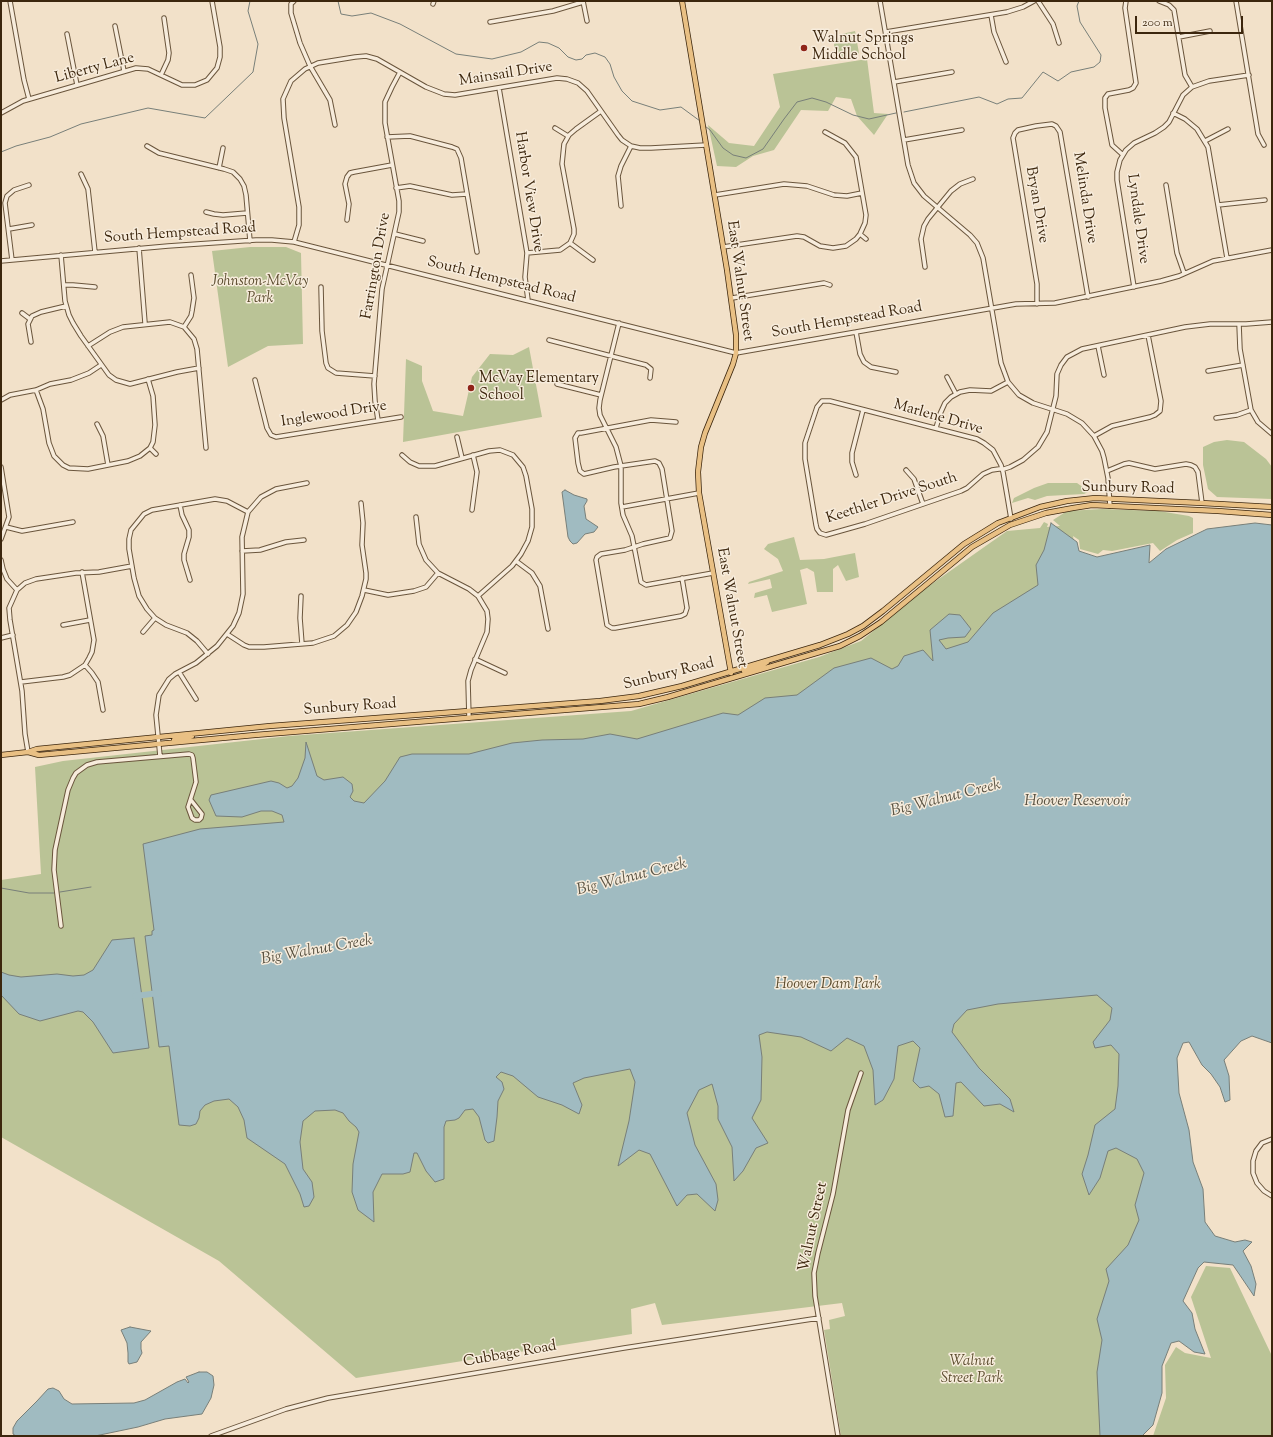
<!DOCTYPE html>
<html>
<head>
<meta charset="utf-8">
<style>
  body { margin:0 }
  #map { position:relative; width:1273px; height:1437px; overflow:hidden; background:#f2e1c9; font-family:"Sorts Mill Goudy",serif }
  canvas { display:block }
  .frame { position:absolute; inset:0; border:2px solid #3c260d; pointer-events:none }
  .scale { position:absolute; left:1135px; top:16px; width:108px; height:18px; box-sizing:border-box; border:2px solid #3c260d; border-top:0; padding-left:5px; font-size:12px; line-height:14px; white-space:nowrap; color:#3c260d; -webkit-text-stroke:3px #f7ecdc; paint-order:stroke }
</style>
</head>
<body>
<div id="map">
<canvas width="1273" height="1437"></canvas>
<div class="frame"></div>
<div class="scale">200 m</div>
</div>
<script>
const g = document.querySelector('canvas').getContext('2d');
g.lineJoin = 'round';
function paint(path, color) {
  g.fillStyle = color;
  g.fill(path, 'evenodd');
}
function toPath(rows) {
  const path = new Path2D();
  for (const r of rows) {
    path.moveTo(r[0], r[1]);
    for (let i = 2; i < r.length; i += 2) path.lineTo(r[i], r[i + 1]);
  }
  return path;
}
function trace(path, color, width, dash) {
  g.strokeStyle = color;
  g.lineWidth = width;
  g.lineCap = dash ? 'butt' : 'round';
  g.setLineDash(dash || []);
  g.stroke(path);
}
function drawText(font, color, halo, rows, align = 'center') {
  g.font = font + ' "Sorts Mill Goudy",serif';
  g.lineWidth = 3;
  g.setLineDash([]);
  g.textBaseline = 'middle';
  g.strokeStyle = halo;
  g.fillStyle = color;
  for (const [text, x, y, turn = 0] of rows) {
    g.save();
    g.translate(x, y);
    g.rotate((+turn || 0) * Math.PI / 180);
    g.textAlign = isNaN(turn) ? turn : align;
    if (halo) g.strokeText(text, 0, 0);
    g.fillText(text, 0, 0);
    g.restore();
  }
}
paint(toPath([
  [855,31,859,53,857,56,835,60,834,44,842,34],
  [867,59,874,113,888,114,874,135,857,116,851,99,836,97,828,111,801,110,774,150,753,156,736,167,717,166,708,125,729,143,754,146,780,107,773,74],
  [250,247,286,247,301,253,303,344,268,346,228,367,212,251],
  [529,347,542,417,403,442,406,359,422,366,422,381,433,411,463,416,472,377,490,354,513,355],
  [1227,440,1244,442,1266,459,1272,467,1272,499,1217,497,1208,489,1203,465,1203,447,1214,442],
  [1048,483,1077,483,1087,490,1088,492,1084,494,1047,496,1035,500,1028,498,1012,503,1014,498,1034,488],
  [1102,509,1159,511,1189,516,1193,518,1193,533,1177,540,1160,551,1153,543,1112,551,1103,550,1098,554,1080,549,1079,540,1073,536,1163,1036,1137,1436,841,1436,824,1330,830,1329,829,1320,845,1316,842,1303,662,1325,655,1303,631,1309,632,1334,356,1378,219,1261,1,1137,1,880,41,874,35,767,63,761,289,736,631,711,819,657,861,641,926,588,1007,531,1040,528,1044,522,1048,524,1047,527,1060,526,1053,520,1067,511],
  [794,537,800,560,824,559,855,553,859,577,846,581,838,565,833,569,833,592,817,592,814,572,807,568,800,570,807,604,772,612,767,595,754,598,755,593,772,588,770,579,748,584,749,582,783,571,778,559,764,549,768,544],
  [1206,1266,1230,1268,1272,1356,1272,1436,1153,1436,1166,1398,1165,1365,1176,1347,1185,1353,1211,1358,1191,1297]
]), '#bac396');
const water = toPath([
  [565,490,574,495,587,499,587,501,584,506,586,519,598,527,594,532,585,534,577,543,573,544,570,541,568,537,562,492,565,490],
  [1051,523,1077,542,1079,551,1097,557,1150,545,1149,563,1166,549,1207,529,1255,523,1272,525,1272,1043,1252,1036,1241,1041,1224,1060,1229,1076,1230,1100,1225,1102,1220,1087,1211,1074,1202,1065,1189,1042,1183,1043,1177,1058,1179,1093,1189,1130,1193,1162,1203,1189,1205,1222,1215,1236,1235,1242,1245,1240,1252,1242,1243,1251,1251,1266,1256,1284,1254,1296,1233,1265,1204,1262,1198,1268,1183,1301,1192,1313,1195,1329,1205,1354,1194,1352,1179,1341,1171,1343,1162,1366,1162,1393,1153,1425,1142,1436,1100,1436,1097,1372,1102,1340,1097,1319,1109,1281,1106,1269,1128,1245,1139,1220,1135,1205,1144,1173,1137,1159,1116,1148,1108,1151,1100,1178,1089,1195,1082,1174,1088,1155,1095,1125,1115,1109,1118,1086,1119,1054,1111,1045,1095,1048,1093,1042,1110,1020,1112,1008,1097,995,998,1004,967,1010,954,1024,952,1032,979,1068,1010,1099,1014,1112,1000,1104,984,1106,961,1082,956,1083,953,1116,945,1117,939,1094,929,1086,920,1088,913,1081,920,1048,913,1041,898,1046,894,1079,883,1100,875,1105,873,1070,864,1046,847,1038,831,1051,801,1037,767,1032,759,1035,762,1057,761,1100,752,1118,768,1143,756,1148,743,1171,734,1181,732,1147,718,1119,718,1106,712,1084,699,1090,687,1113,695,1145,716,1184,718,1200,715,1211,697,1194,687,1195,677,1206,650,1154,639,1150,618,1166,629,1121,635,1082,630,1069,584,1078,573,1083,582,1105,579,1114,562,1105,538,1097,513,1076,501,1072,496,1077,502,1082,504,1089,498,1101,497,1117,494,1141,488,1143,485,1140,479,1117,473,1109,465,1110,459,1118,455,1120,446,1121,444,1127,444,1179,435,1182,426,1171,417,1153,414,1153,410,1172,403,1174,382,1174,373,1192,374,1222,358,1210,352,1192,353,1164,359,1132,356,1127,349,1121,343,1113,335,1110,315,1111,303,1121,300,1142,303,1169,312,1182,314,1197,309,1206,304,1207,300,1194,285,1164,247,1138,244,1120,238,1107,229,1099,214,1101,205,1105,200,1111,199,1118,196,1124,190,1126,179,1125,169,1046,159,1047,145,936,152,935,152,931,154,930,143,844,200,829,284,822,282,815,272,811,261,811,242,817,216,816,209,800,211,795,271,781,279,783,287,788,292,786,298,778,305,758,306,742,317,776,324,780,343,777,352,784,353,791,350,797,354,801,364,803,385,781,400,757,412,754,469,754,512,743,542,740,583,739,610,734,637,739,723,713,738,715,765,698,797,695,834,668,871,658,892,669,898,666,904,656,923,650,933,661,930,630,949,614,960,615,971,629,965,637,948,638,939,640,946,649,968,642,993,613,1038,585,1036,565,1044,550,1051,523],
  [134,938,149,1048,113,1053,93,1022,83,1012,78,1011,40,1021,19,1014,1,995,1,972,9,975,21,977,57,974,73,976,84,975,93,970,112,940,134,938],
  [130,1327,151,1331,141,1342,141,1349,142,1353,137,1362,129,1364,128,1362,128,1353,127,1343,121,1330,130,1327],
  [199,1372,207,1372,213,1376,214,1385,211,1398,202,1414,165,1419,138,1427,95,1436,16,1436,13,1434,13,1428,17,1421,37,1401,48,1389,53,1388,59,1391,64,1399,72,1404,134,1403,145,1400,177,1382,185,1379,188,1383,189,1382,186,1377,199,1372]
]);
paint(water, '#a0bbc1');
trace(water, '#787f79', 1);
trace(toPath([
  [338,1,341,14,352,16,371,13,400,24,456,54,492,59,521,52,539,42,548,43,559,48,568,57,576,60,582,59,586,55,595,53,605,57,610,64,614,77,622,91,632,101,660,110,681,107,700,121],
  [904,112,979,97,997,104,1008,99,1022,98,1043,72,1058,81,1071,72,1094,67,1100,62,1101,55,1080,22,1077,6,1079,1],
  [705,126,710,130,723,148,733,155,746,158,763,149,784,119,797,102,812,98,826,102,853,115,869,119,896,113],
  [1,152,16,146,50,137,81,124,148,108,205,118,253,72,258,44,248,11,250,1],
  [1,888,29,893,54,893],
  [60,892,91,887]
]), '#787f79', 1);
trace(toPath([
  [135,996,159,993]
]), '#a0bbc1', 6);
const minor = toPath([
  [10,1,24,80,29,99],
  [294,1,291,4,291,13,300,43,310,66,330,100,335,125],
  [583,1,587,21],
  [880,1,908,165,914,183,924,196,970,235,977,243,983,258,1001,363,1008,382,1019,395,1033,403,1067,414,1082,423,1094,436,1102,451,1104,458,1108,478,1110,506],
  [1038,1,1053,24,1059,43],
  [1159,1,1169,5,1174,10,1185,75,1192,87],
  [1236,1,1258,134,1264,145],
  [433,4,434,1],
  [991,15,994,32,1006,62],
  [490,22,553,11,583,2],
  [115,26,124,71],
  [886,32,1007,12,1023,7,1034,1],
  [67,34,77,85],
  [1179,37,1210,31],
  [161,75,168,60,169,53,164,18],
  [894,82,952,72],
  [499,88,527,253,525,277,528,300],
  [1,113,23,101,136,68,148,69,182,85,195,85,207,80,217,68,220,57,220,47,212,1],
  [1173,113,1185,119,1197,129,1208,147,1227,258],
  [555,128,568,136],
  [387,137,410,136,452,147,457,149,461,158,477,252],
  [904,140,962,130],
  [1205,141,1228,129],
  [147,146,159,153,224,169,233,172,240,179,244,186,246,195,250,241],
  [1123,155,1112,145,1105,108,1105,98,1108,94,1129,90,1133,88,1136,83,1125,8,1126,1],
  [219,168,223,148],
  [81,174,88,189,95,252],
  [1166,185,1177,253,1184,273],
  [396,188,410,186,452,195,467,194],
  [715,195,784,184,807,186,834,195,847,196,862,193],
  [1218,205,1265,200],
  [621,206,618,176,621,166,631,146],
  [206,212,214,214,223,215,247,213],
  [347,220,349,204,345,184,347,177,350,173,354,172,392,165],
  [9,229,32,225],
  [395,234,423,241],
  [860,234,866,239],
  [294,242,299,225,299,207,284,118,283,99,291,81,305,69,318,63,355,57,366,56,377,59,426,87,444,94,455,95,557,78,567,79,578,83,587,91,618,135,622,140,631,146,640,148,651,148,706,145],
  [570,243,593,260],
  [723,247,797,236,804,237,820,246,833,248,846,246,856,239,860,234,865,223,866,215,856,157,845,143,825,132],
  [139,248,145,323],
  [527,253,560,250,570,243,574,234,574,229,562,164,564,144,569,135,576,129,601,111],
  [61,255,65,301,69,315,73,323,81,336,109,375,116,380,130,384,177,372,199,368],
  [12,260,5,203,7,196,14,190,29,185],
  [1,261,168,246,256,240,272,240,294,242,736,353,1016,304,1055,303,1161,281,1179,276,1213,261,1272,250],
  [925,267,921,239,924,226,928,219,951,191,960,184,973,179],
  [64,285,73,285,95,287],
  [321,287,322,331,326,363,328,368,336,373,375,376],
  [1134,287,1117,180,1117,172,1120,160,1126,150,1134,143,1155,133,1164,127,1169,122,1183,95,1192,87,1209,81,1249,75],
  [732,298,824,283,830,285],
  [1037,304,1037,284,1013,138,1015,133,1018,130,1036,126,1052,124,1056,126,1060,132,1088,297],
  [22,313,30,319],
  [619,323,600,400,599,408,600,415,616,447,621,466,621,503,623,515,632,536,641,582,646,585,713,573],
  [1239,324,1240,349,1251,410,1258,422,1272,434],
  [184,327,191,316,192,311,194,298,191,275],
  [856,332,860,354,864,362,871,367,896,372],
  [549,340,646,365,651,369,650,378],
  [31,342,28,324,32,316,41,312,66,306],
  [88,346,110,332,123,327,170,322,184,327,194,339,197,349,206,448],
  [1098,346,1104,375],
  [1208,371,1243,365],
  [947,377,956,394],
  [255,380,267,428,271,435,276,437,401,417],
  [557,384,601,395],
  [36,390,43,409,49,443,54,456,63,465,69,468,88,469,128,461,140,456,150,448,153,442,155,425,153,396,148,379],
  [1,400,10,395,36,390,50,384,71,380,89,373,101,365],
  [1216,418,1237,415,1251,410],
  [378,420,375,401,374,384,382,289,399,212,399,201,385,123,385,102,392,87,400,72],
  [676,422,651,420,581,433,578,433,575,438,578,463,580,471,584,474,614,467,655,461,659,463,662,469,672,531,670,538,643,544,625,550,601,554,597,557,596,560,607,625,612,628,615,628,681,616,685,614,687,608,682,578],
  [97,424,103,436,108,465],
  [936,428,940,414,945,403,951,397,960,392,970,390,991,391,1008,382],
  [1094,436,1112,426,1150,417,1155,415,1160,411,1161,401,1148,335],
  [457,437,462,458],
  [150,448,156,454],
  [402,455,410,462,419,466,435,466,489,451,500,450,513,455,523,467,526,476,532,509,532,527,528,541,521,554,512,566,478,596],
  [1,467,9,517,1,539],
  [906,470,914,479,923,504],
  [1107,471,1124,464,1129,463,1155,469,1186,464,1191,465,1195,467,1198,472,1202,503],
  [856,475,852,462,852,453,863,410],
  [180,505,182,515,189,530,189,537,184,554,184,560,190,580],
  [622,507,699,493],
  [472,510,477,472,473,455],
  [416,517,419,544,426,560,438,573,469,589,478,596,487,611,488,619,487,632,471,670,468,681,469,718],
  [1011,519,1007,495,1003,472,1002,469,1001,465,993,450,984,443,977,439,830,401,822,401,817,407,805,443,805,459,816,525,817,529,820,533,826,535,865,524,961,491,967,488,983,474,992,470,999,469,1004,469,1010,467,1023,460,1038,447,1047,432,1056,396,1057,374,1061,365,1067,357,1082,349,1185,327,1210,324,1246,324,1272,322],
  [6,527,22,531,73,522],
  [242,551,260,550,286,542,304,540],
  [1,560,3,569,7,579,17,590],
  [516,561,532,573,540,586,548,629],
  [364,590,388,595,414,591,426,587,438,573],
  [301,596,300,618,302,644],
  [63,625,90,620],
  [143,632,155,618],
  [227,634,244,645,249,647,264,647,313,643,334,636,347,625,356,612,362,596,366,579,366,573,362,545,363,523,361,503],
  [1,638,13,635],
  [208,654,197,641,187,633,166,625,155,618,147,609,139,596,134,578,129,549,129,539,131,530,144,514,152,510,215,499,227,501,248,512],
  [475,659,505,673],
  [85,665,92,673,98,682,103,710],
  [179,672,196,699],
  [21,682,63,677,70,675,85,665,89,658,92,652,94,640,82,572],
  [28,752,25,734,22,691,10,620,9,608,17,590,25,583,36,579,76,573,99,572,132,566],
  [160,756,156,715,159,695,169,679,175,674,196,663,217,646,233,626,239,613,243,594,242,537,248,512,261,497,276,489,307,483],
  [61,926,54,870,55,850,68,790,73,778,76,773,87,765,97,762,189,754,192,755,193,758,196,782,188,807,192,818,195,820,199,820,201,818,202,814,191,800],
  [1272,1139,1262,1143,1256,1151,1253,1161,1253,1173,1257,1183,1264,1191,1272,1196],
  [211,1436,286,1409,328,1398,624,1348,819,1318],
  [838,1436,815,1296,814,1273,818,1253,833,1194,848,1110,861,1073]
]);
const major = toPath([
  [682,1,727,270,736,335,736,353,733,364,705,433,701,447,698,472,699,493,731,673],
  [744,671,762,665,767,662],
  [174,740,192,736],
  [28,752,39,755,255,735,639,704,668,697,840,646,860,636,881,622,972,547,1010,525,1046,513,1073,508,1092,505,1218,511,1272,515],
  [1,755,28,752,37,749,270,726,600,701,639,696,682,686,820,645,848,634,863,626,883,611,964,544,998,523,1040,507,1067,501,1095,498,1202,503,1272,507]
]);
trace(minor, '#6a553c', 5.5);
trace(major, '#3c260d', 6);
trace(minor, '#f7ecdc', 3.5);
trace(major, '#e9c084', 4.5);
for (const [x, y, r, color] of [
  [804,48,4,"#8f2418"],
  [471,388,4,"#8f2418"]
]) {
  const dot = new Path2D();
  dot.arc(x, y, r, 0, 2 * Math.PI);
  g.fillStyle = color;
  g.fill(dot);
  trace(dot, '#f7ecdc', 1.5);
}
drawText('15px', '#3c260d', '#f7ecdc', [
  ["Walnut Springs",812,39],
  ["Middle School",812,56],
  ["McVay Elementary",479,379],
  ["School",479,396]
], 'left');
drawText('15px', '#3c260d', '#f7ecdc', [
  ["Liberty Lane",95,69,-15],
  ["Mainsail Drive",506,75,-9],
  ["Harbor View Drive",528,192,81],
  ["Melinda Drive",1084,198,81],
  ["Bryan Drive",1036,205,80],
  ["Lyndale Drive",1137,219,82],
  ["South Hempstead Road",180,234,-4],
  ["Farrington Drive",377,266,-80],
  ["South Hempstead Road",501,281,14],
  ["East Walnut Street",739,281,82],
  ["South Hempstead Road",847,321,-10],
  ["Inglewood Drive",334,415,-9],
  ["Marlene Drive",938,418,16],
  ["Sunbury Road",1128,489,1],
  ["Keethler Drive South",892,499,-18],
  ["East Walnut Street",731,608,80],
  ["Sunbury Road",669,675,-14],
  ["Sunbury Road",350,708,-4],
  ["Walnut Street",814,1227,-78],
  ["Cubbage Road",510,1355,-10]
]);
drawText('italic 15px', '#5c4d2f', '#f7ecdc', [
  ["Johnston-McVay",260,282],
  ["Park",260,299],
  ["Hoover Dam Park",828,985],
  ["Walnut",972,1362],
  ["Street Park",972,1379]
]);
drawText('italic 16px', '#5a5343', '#f7ecdc', [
  ["Big Walnut Creek",946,799,-14],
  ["Hoover Reservoir",1077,802],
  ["Big Walnut Creek",632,878,-14],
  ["Big Walnut Creek",317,951,-10]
]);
</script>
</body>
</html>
